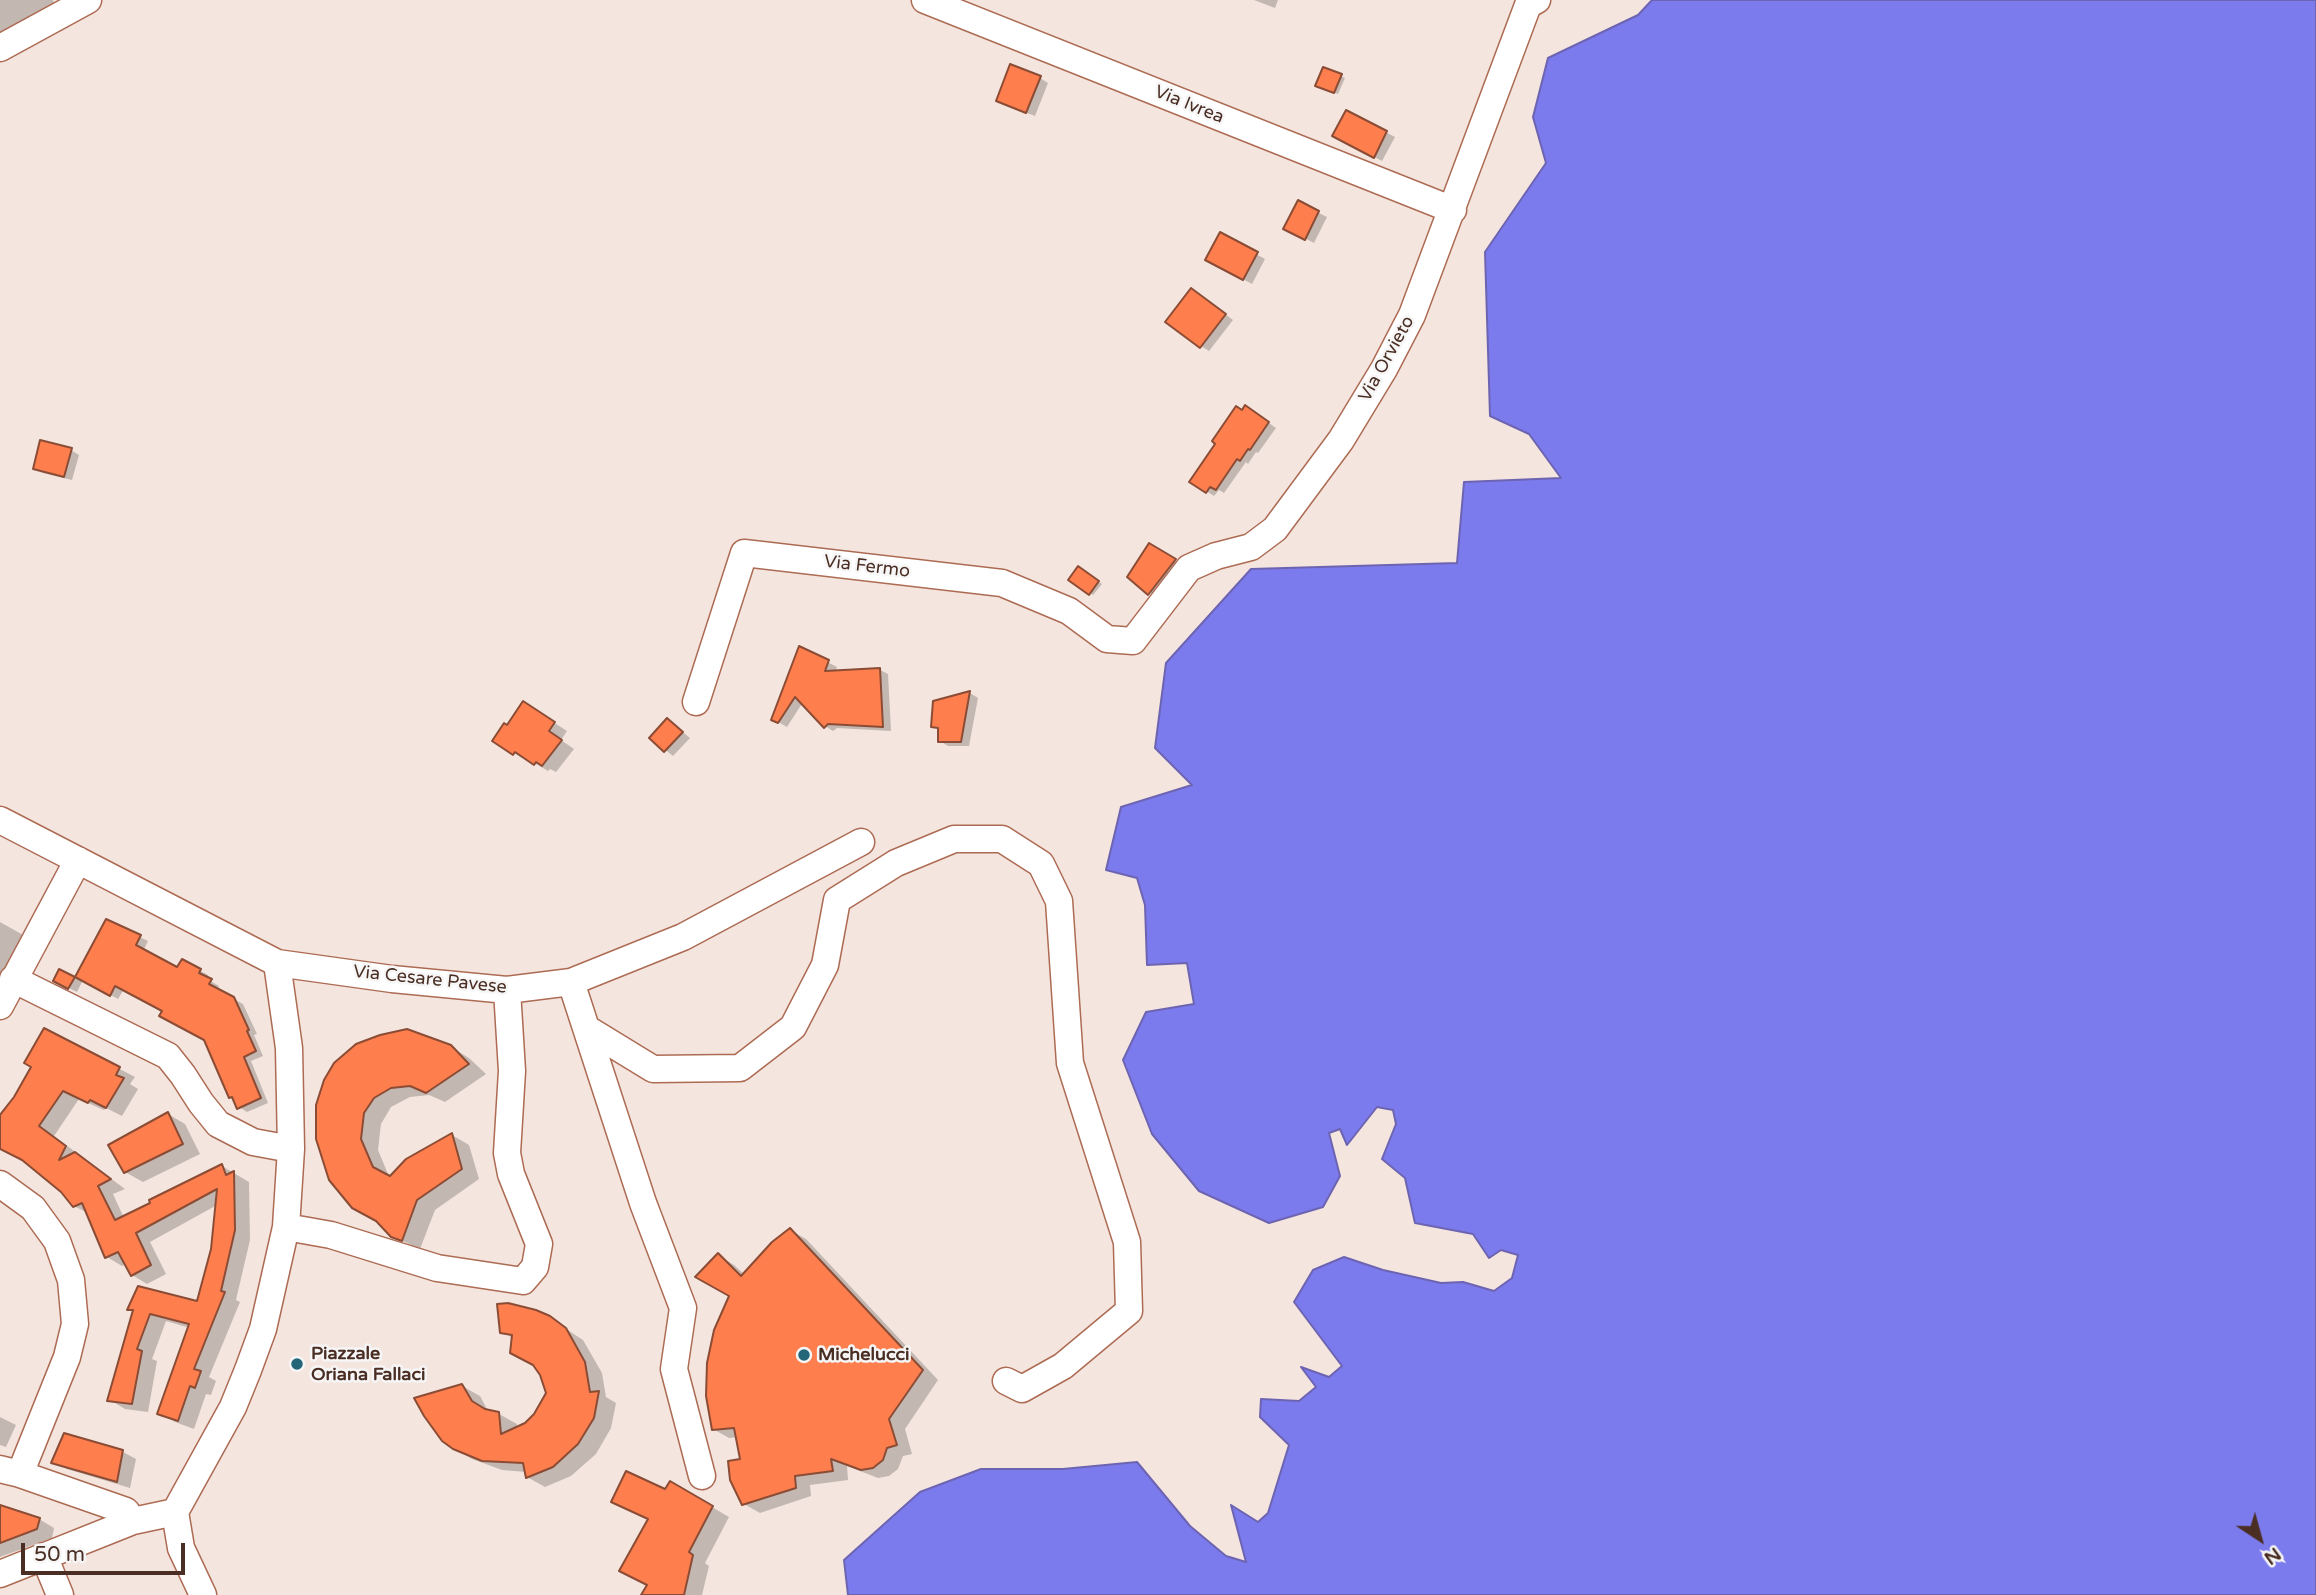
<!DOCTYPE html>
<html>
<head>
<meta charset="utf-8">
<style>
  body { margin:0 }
  #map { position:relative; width:2316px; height:1595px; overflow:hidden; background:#f4e5df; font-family:"Varela Round",sans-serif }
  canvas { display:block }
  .north { position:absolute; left:2225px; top:1504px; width:70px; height:70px; -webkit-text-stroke:5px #f6f6f6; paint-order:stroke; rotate:144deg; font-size:19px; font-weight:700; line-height:28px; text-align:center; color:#4a2d23 }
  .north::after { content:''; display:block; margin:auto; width:24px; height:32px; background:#4a2d23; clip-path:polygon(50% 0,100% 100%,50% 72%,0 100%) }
  .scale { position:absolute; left:21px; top:1543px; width:164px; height:32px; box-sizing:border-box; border:4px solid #4a2d23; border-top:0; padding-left:9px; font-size:21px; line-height:24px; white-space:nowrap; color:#4a2d23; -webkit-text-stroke:5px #f6f6f6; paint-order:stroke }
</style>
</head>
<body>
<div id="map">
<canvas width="2316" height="1595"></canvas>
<div class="north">N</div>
<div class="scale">50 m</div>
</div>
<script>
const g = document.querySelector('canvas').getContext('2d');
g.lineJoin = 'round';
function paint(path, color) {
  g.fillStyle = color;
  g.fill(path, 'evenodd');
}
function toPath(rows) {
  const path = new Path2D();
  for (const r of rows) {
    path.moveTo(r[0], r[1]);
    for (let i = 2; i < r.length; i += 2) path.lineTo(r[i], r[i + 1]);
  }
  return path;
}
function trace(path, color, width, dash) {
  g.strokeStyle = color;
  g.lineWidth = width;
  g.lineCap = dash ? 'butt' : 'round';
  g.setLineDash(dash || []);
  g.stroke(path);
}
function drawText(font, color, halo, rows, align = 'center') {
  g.font = font + ' "Varela Round",sans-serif';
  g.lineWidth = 5;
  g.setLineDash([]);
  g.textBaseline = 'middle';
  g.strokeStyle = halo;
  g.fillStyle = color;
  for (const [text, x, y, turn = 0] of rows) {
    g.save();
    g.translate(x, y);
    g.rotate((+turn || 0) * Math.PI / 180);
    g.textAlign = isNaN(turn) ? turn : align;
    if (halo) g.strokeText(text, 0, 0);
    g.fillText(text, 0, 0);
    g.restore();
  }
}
const water = toPath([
  [1652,0,2316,0,2316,1595,848,1595,844,1560,920,1492,981,1469,1063,1469,1137,1462,1190,1526,1226,1556,1246,1562,1231,1505,1258,1522,1268,1513,1289,1445,1260,1417,1261,1399,1299,1401,1316,1387,1301,1367,1329,1377,1342,1366,1294,1302,1313,1270,1344,1257,1383,1270,1441,1283,1463,1282,1494,1291,1512,1278,1518,1255,1501,1250,1489,1258,1473,1234,1415,1223,1405,1178,1382,1159,1396,1124,1393,1110,1377,1107,1347,1145,1340,1129,1329,1133,1340,1176,1323,1207,1269,1223,1199,1191,1152,1134,1123,1060,1146,1012,1194,1004,1187,963,1147,965,1145,905,1137,878,1106,870,1121,807,1192,785,1155,748,1166,663,1251,569,1457,563,1464,482,1561,478,1529,434,1490,416,1485,252,1546,163,1533,117,1548,58,1638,15,1652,0]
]);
paint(water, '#7c7bee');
trace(water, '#6d64b1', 2);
paint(toPath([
  [0,0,53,0,55,5,0,35],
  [1254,0,1278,0,1275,8],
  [1324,69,1345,78,1338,94,1321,87],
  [1040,78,1048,83,1035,116,1006,105],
  [1347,112,1395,137,1382,161,1334,135],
  [1299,203,1327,217,1314,243,1286,228],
  [1221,235,1265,259,1252,284,1207,260],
  [1200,295,1233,320,1209,351,1201,346],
  [1242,412,1253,412,1276,428,1258,453,1256,452,1248,464,1246,462,1224,493,1219,490,1214,496,1192,482],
  [71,450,79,455,72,480,43,473,35,468],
  [1150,546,1183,565,1158,598,1129,577],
  [1078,568,1102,584,1093,595,1070,579],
  [800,648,837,667,835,672,880,670,888,674,891,731,837,728,833,731,825,726,803,702,787,727,773,719],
  [970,693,978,698,969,746,948,746,940,741,939,730,933,726,935,703],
  [536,711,567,731,561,740,574,749,556,772,550,769,548,771,528,759,527,761,495,741,508,727],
  [668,720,690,738,673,756,651,738],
  [106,921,148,941,143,951,178,969,182,961,208,975,207,979,219,986,217,990,243,1004,257,1034,254,1035,263,1056,251,1061,268,1103,247,1112,239,1107,235,1099,231,1096,206,1039,164,1010,124,989,118,999,83,980,77,992,63,985,60,971,75,979],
  [0,922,25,936,0,981],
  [45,1030,135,1077,130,1084,138,1089,122,1116,106,1108,104,1110,79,1099,54,1136,125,1189,113,1194,124,1218,222,1166,249,1182,250,1240,236,1300,240,1302,209,1377,216,1381,211,1395,206,1394,194,1429,175,1422,160,1413,190,1328,166,1321,152,1359,157,1361,148,1412,125,1409,110,1400,134,1312,129,1309,199,1303,213,1249,217,1205,150,1242,166,1274,147,1284,132,1275,126,1264,122,1266,107,1257,88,1213,74,1206,62,1190,27,1162,0,1148,0,1117,15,1098,33,1067],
  [451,1047,469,1058,486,1074,445,1102,429,1095,410,1097,391,1107,381,1124,378,1150,390,1179,452,1135,469,1145,479,1179,435,1210,420,1249,392,1236,318,1105],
  [168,1114,185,1124,200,1154,143,1182,125,1172],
  [790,1230,806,1239,938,1380,905,1429,912,1454,903,1456,898,1469,889,1476,878,1478,847,1466,848,1480,810,1485,811,1496,760,1513,744,1504,742,1461,738,1437,729,1438,713,1429,731,1295,718,1255,734,1265,745,1275],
  [549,1318,583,1340,602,1373,606,1397,616,1403,611,1428,596,1454,571,1476,545,1487,527,1477,526,1472,502,1470,472,1459,454,1448,462,1386,480,1396,488,1411,499,1414,517,1424,517,1428,526,1424,541,1409,548,1393,542,1374,513,1338,501,1331],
  [0,1417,16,1425,6,1447,0,1445],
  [65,1436,123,1452,136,1459,130,1488,67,1469,54,1462],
  [671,1483,729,1517,705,1563,709,1566,702,1595,643,1595,649,1585,650,1520,613,1501,666,1491],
  [0,1506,39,1519,54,1528,52,1538,0,1557]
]), '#0003');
const building = toPath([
  [1010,64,1041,76,1026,113,996,101,1010,64],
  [1323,67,1342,74,1334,93,1315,86,1323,67],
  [1346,110,1387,131,1374,158,1332,136,1346,110],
  [1298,200,1319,211,1305,240,1283,229,1298,200],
  [1220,232,1258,252,1243,280,1205,260,1220,232],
  [1191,288,1226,314,1200,348,1165,322,1191,288],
  [1245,405,1269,422,1250,450,1248,449,1240,461,1237,459,1216,490,1210,487,1206,493,1189,482,1215,444,1212,441,1236,406,1242,410,1245,405],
  [40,440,72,448,64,477,33,469,40,440],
  [1149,543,1176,559,1148,595,1127,577,1149,543],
  [1078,566,1099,581,1089,595,1068,580,1078,566],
  [799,646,829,660,825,671,880,668,883,727,828,724,824,728,795,697,778,723,771,720,799,646],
  [970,691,961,742,938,742,938,728,931,727,933,701,970,691],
  [523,701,555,722,549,731,562,740,542,766,536,762,534,765,515,752,513,755,492,741,504,723,507,725,523,701],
  [667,718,683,732,664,752,649,738,667,718],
  [106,919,141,935,136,945,177,967,182,959,201,969,199,973,212,979,209,984,234,997,249,1030,247,1031,256,1051,244,1057,261,1098,237,1109,232,1097,229,1098,204,1040,159,1016,162,1011,115,986,110,996,75,977,68,989,53,981,59,969,75,977,106,919],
  [44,1028,120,1067,116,1075,124,1078,106,1108,90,1100,88,1103,63,1091,39,1126,66,1146,59,1160,75,1152,111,1179,98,1186,115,1220,150,1203,149,1200,222,1164,226,1175,234,1171,235,1230,221,1291,225,1292,194,1369,201,1371,195,1388,190,1386,178,1421,157,1414,189,1324,150,1314,137,1349,142,1351,132,1404,107,1401,133,1310,127,1310,138,1286,197,1301,211,1249,217,1189,136,1233,151,1265,131,1276,118,1252,105,1258,82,1203,73,1207,61,1192,22,1160,0,1149,0,1115,14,1097,31,1067,24,1063,44,1028],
  [407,1029,451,1045,469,1064,426,1093,410,1086,391,1088,374,1098,364,1113,361,1139,373,1167,390,1176,406,1159,452,1133,462,1169,417,1200,402,1241,391,1237,376,1221,352,1208,329,1180,316,1139,316,1105,324,1080,334,1063,356,1044,380,1035,407,1029],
  [168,1112,183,1144,124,1173,108,1145,168,1112],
  [790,1228,923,1370,889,1419,897,1445,887,1448,883,1460,873,1468,861,1470,831,1459,833,1471,795,1476,796,1488,742,1505,730,1480,728,1461,740,1459,734,1428,712,1430,706,1396,707,1363,714,1330,729,1296,695,1277,718,1253,741,1276,772,1242,790,1228],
  [508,1303,536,1310,550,1316,566,1328,585,1362,590,1392,599,1391,594,1418,578,1444,553,1467,526,1478,523,1463,482,1461,453,1449,442,1441,424,1416,414,1398,462,1384,472,1401,485,1409,499,1412,501,1434,525,1423,534,1414,546,1393,540,1375,533,1365,510,1353,512,1335,500,1333,497,1304,508,1303],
  [64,1433,123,1450,117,1482,51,1463,64,1433],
  [626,1471,665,1489,670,1481,713,1506,689,1552,693,1555,684,1595,641,1595,647,1585,619,1571,648,1519,611,1502,626,1471],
  [0,1505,40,1518,37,1529,0,1543,0,1505]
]);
paint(building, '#fe7e4d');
trace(building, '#8b4c35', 2);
const minor = toPath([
  [925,0,1453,210],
  [0,48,88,0],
  [696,702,744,553,1002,583,1069,611,1107,639,1133,641,1189,568,1216,556,1251,547,1275,529,1341,440,1384,369,1412,315,1528,5,1537,0],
  [0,820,277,963,392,979,507,990,571,982,683,937,861,842],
  [13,979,168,1056,183,1075,201,1103,218,1124,253,1142,291,1149],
  [571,982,586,1028,653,1069,740,1068,793,1027,825,965,837,900,896,863,954,839,1002,839,1041,864,1059,901,1070,1063,1127,1242,1129,1311,1063,1366,1022,1389,1006,1381],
  [0,1006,78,860],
  [586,1028,643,1203,683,1308,674,1369,702,1476],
  [0,1184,33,1208,57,1241,71,1280,75,1324,67,1357,20,1474],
  [286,1227,331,1235,437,1268,523,1281,535,1267,539,1244,511,1174,507,1153,512,1071,507,990],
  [0,1469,20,1474,126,1511,133,1521],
  [44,1556,60,1595],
  [0,1574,133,1521,175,1512],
  [203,1595,181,1548,175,1512,233,1407,248,1370,263,1329,286,1227,291,1149,289,1048,277,963]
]);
trace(minor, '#ad6b53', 29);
trace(minor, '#fff', 26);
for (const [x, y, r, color] of [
  [804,1355,7,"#246679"],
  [297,1364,7,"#246679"]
]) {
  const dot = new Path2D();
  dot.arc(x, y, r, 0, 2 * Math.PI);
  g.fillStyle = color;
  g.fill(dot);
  trace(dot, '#f6f6f6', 2.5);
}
drawText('18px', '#4a2d23', '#f6f6f6', [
  ["Via Ivrea",1189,105,22],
  ["Via Orvieto",1387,359,-61],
  ["Via Fermo",867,567,7],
  ["Via Cesare Pavese",430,980,6]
]);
drawText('bold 18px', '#4a2d23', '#f6f6f6', [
  ["Piazzale",311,1354],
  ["Oriana Fallaci",311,1375],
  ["Michelucci",818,1355]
], 'left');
</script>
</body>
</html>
